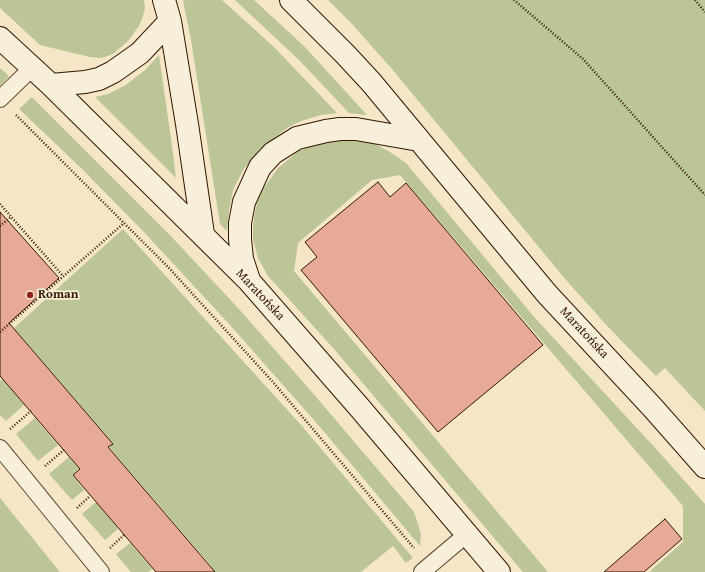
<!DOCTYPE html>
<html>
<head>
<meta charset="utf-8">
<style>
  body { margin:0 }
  canvas { display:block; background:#f5e6c8 }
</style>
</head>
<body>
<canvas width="705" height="572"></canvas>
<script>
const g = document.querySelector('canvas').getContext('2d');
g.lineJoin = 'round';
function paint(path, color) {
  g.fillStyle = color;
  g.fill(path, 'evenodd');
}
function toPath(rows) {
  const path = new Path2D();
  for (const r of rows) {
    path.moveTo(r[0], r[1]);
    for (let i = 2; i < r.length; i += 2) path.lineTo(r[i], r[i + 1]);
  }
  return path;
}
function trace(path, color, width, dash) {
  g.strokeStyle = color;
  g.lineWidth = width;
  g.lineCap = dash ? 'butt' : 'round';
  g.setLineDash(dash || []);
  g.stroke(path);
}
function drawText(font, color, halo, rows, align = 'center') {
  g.font = font + ' "Gentium Book Plus",serif';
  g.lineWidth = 3.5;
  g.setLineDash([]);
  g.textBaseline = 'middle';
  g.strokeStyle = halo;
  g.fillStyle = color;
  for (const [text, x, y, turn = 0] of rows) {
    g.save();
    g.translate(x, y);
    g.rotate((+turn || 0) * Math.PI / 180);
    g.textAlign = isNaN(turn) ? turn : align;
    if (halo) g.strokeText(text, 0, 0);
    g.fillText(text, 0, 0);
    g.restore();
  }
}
paint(toPath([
  [0,0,144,0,145,8,143,16,139,26,128,41,113,54,102,58,90,57,40,45,0,8],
  [183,0,222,0,274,47,337,113,321,115,301,121,287,128,259,150,243,170,233,190,229,210,227,231,220,224,191,40],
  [235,0,254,0,305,47,367,115,349,113,301,62],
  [328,0,705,0,705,411,665,368,656,376,610,329,566,280,392,69,352,24],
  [159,55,173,153,176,178,95,97,108,94,126,85,145,70],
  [0,68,9,76,0,86],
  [32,97,168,233,238,308,305,384,414,512,421,534,420,546,320,427,230,325,142,230,82,169,19,109],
  [345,139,365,141,375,144,390,152,406,163,535,318,658,451,705,504,705,572,649,572,683,542,683,506,400,175,372,180,298,243,294,271,548,572,523,572,333,348,268,276,258,258,253,239,253,226,255,212,259,196,263,189,278,168,299,151,318,143],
  [123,229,302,426,413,558,406,563,393,546,361,572,205,572,211,566,109,447,113,443,14,328],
  [2,379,24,405,6,421,0,415,0,381],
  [35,418,58,445,38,461,16,434],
  [69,457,79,469,72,475,84,490,72,500,49,474],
  [0,498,60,572,0,572],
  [96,502,118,529,105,540,82,514],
  [130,543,152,569,148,572,131,572,116,554]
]), '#bbc596');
const building = toPath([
  [378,182,390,197,406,183,543,345,438,432,301,270,317,257,305,242,378,182],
  [0,212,59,278,9,323,113,444,108,447,215,572,156,572,73,475,80,469,0,376,0,212],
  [665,519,682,539,644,572,604,572,665,519]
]);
paint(building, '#e6aa97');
trace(building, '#321701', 1);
const lane = toPath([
  [0,99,32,68],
  [0,448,101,572],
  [422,572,467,534]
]);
const secondary = toPath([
  [164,0,170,21,187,124,203,234],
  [291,0,345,54,371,82,547,294,653,408,705,467],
  [0,38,51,85,249,281,359,407,499,572],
  [51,85,85,82,99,79,113,72,140,53,170,21],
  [249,280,242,259,240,239,240,223,244,202,260,167,273,153,297,138,326,131,340,129,356,129,419,140]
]);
trace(lane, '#634b33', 18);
trace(secondary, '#321701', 24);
trace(toPath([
  [514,0,583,59,705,195],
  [695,0,705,12],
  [16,115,169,268,272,381,414,548],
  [0,204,63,276],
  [0,226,11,217],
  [0,332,124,223],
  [10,429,31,411],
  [45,466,64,450],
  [77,508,90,496],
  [110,548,124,535]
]), '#321701', 2.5, [1, 2]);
trace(lane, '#f8efdb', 16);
trace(secondary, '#f8efdb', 22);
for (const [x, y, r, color] of [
  [30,295,4,"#8f2418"]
]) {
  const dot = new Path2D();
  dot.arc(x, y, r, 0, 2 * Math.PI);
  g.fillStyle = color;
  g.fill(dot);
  trace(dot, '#f8efdb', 1.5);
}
drawText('bold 13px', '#321701', '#f8efdb', [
  ["Roman",38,295]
], 'left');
drawText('13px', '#321701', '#f8efdb', [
  ["Maratońska",260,295,47],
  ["Maratońska",584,333,47]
]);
</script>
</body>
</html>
